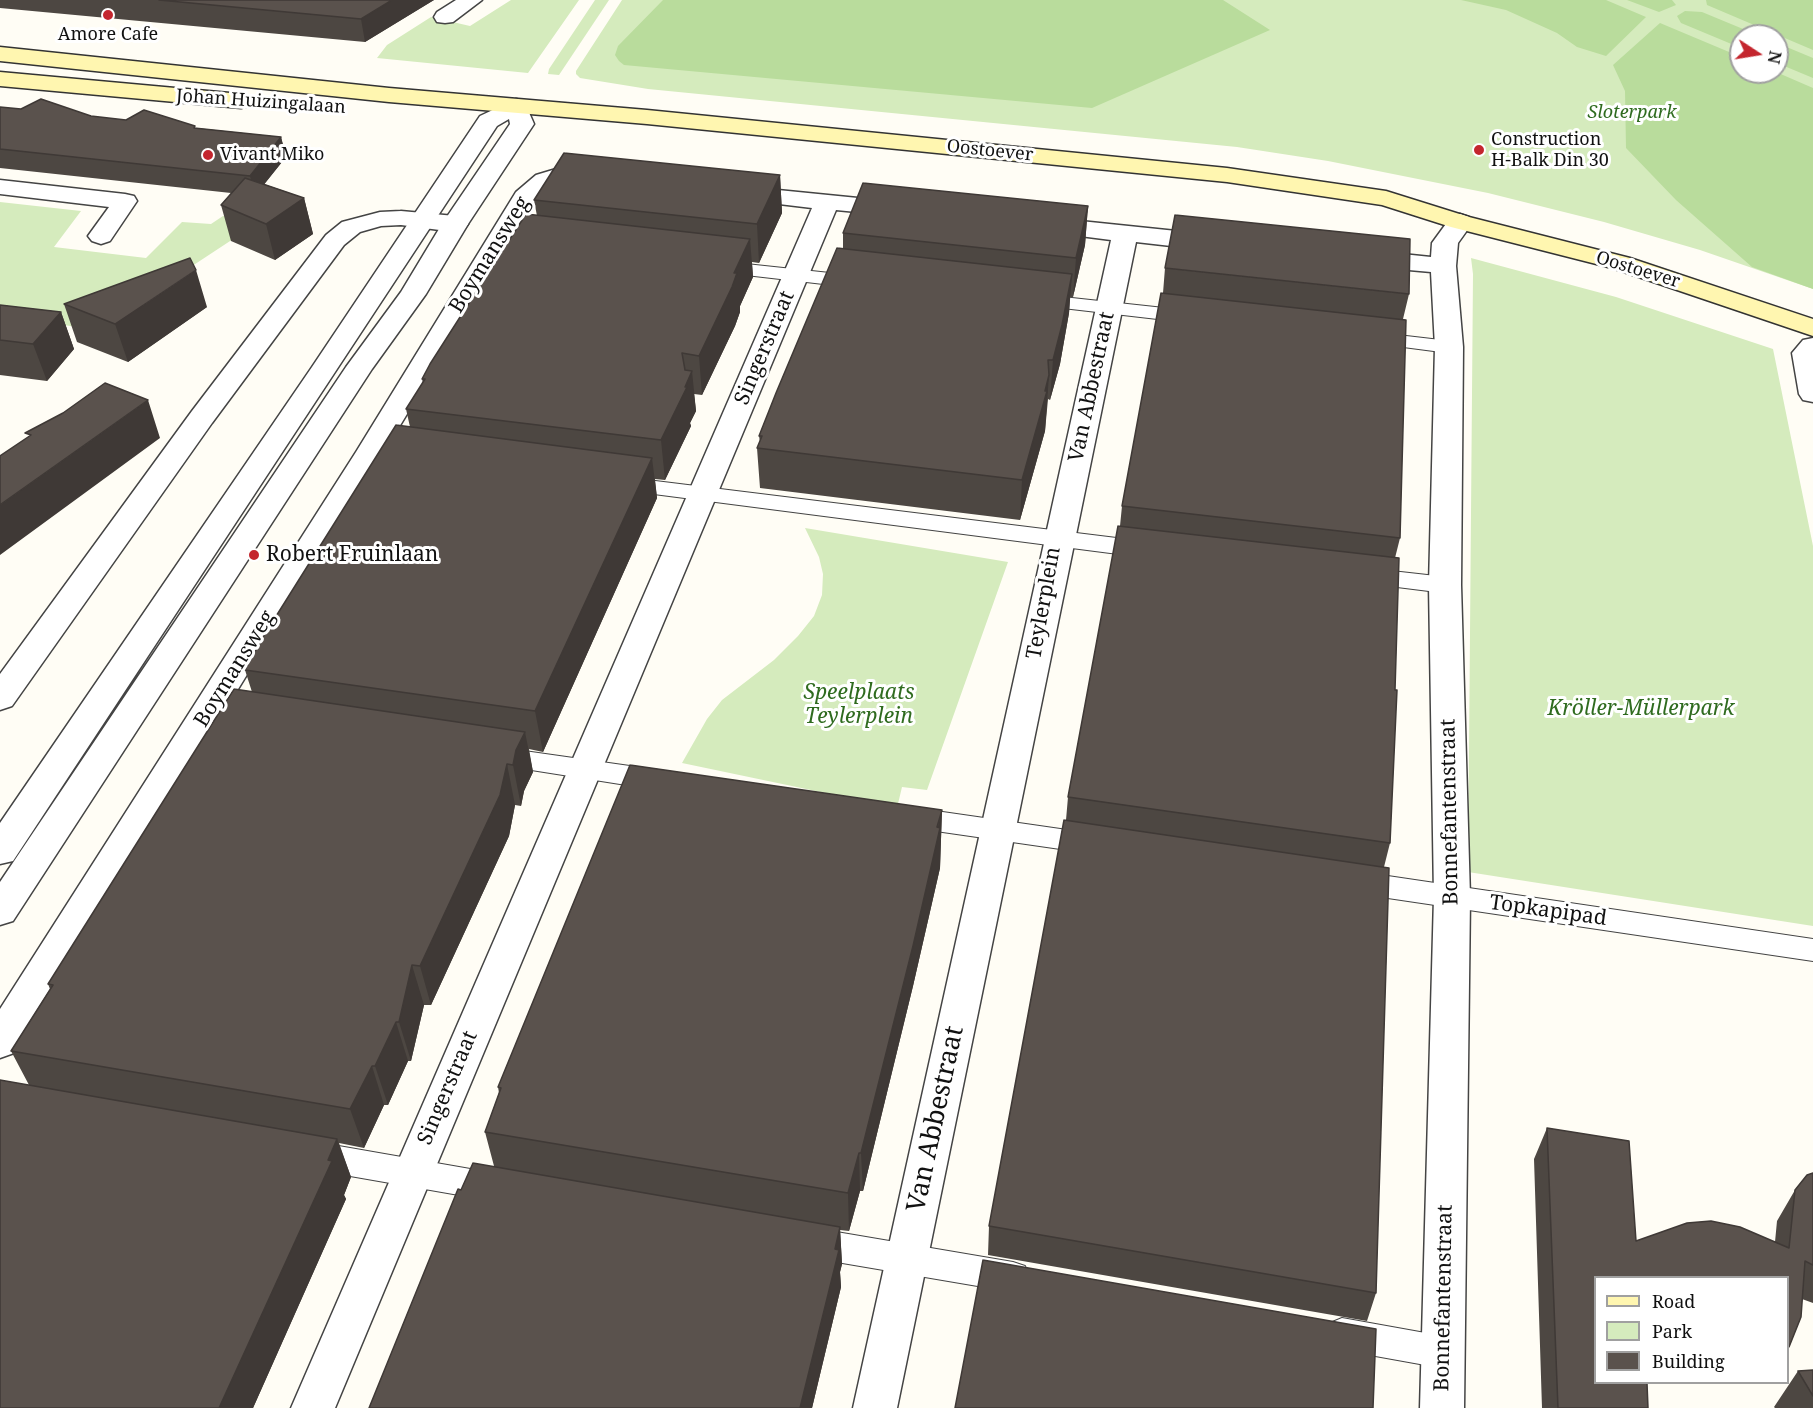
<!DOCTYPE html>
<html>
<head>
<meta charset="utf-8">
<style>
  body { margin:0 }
  #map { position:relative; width:1813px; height:1408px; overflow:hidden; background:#fffdf5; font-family:"Noto Serif",serif }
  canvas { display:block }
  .legend { position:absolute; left:1594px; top:1276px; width:195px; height:108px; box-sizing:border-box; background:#fff; border:2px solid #a0a0a0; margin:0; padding:8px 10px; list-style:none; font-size:18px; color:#111 }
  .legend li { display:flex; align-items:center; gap:12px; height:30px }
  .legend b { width:30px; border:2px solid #a0a0a0 }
  .north { position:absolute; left:1729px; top:24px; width:60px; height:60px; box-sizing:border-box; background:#fff; border:2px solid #a0a0a0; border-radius:50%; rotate:102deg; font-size:16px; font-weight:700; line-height:24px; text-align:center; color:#111 }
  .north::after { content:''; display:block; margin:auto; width:21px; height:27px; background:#c4262e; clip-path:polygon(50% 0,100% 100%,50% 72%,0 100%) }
</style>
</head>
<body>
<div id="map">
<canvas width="1813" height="1408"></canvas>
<ul class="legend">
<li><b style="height:8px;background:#fff6b0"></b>Road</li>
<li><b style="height:16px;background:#d5ebbd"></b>Park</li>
<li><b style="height:16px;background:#5a524d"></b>Building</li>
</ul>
<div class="north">N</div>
</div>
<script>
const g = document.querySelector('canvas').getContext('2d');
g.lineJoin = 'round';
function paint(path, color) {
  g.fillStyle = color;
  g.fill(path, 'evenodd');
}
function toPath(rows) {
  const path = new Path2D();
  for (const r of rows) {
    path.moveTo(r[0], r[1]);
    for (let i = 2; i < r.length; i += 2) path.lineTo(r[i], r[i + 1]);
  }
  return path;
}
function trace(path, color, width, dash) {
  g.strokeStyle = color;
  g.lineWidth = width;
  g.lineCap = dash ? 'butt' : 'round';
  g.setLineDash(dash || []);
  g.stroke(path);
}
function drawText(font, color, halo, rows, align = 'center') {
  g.font = font + ' "Noto Serif",serif';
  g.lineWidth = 6;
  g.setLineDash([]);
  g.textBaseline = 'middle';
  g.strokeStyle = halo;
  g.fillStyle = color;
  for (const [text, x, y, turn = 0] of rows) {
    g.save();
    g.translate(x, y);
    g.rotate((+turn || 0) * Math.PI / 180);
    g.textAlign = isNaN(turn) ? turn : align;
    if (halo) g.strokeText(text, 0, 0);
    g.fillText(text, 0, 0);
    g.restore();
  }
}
paint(toPath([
  [511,0,579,0,528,73,377,58,387,45,431,17,470,26],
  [595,0,609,0,559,75,548,74,549,69],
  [622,0,1813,0,1813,289,1700,250,1604,222,1488,193,1328,161,1237,147,648,89,580,78,576,74,576,71],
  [1741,36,1777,36,1777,72,1741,72],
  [0,202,81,211,54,247,146,258,182,222,211,224,223,216,262,220,139,301,77,327,23,319,0,329],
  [1471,258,1616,297,1773,349,1813,546,1813,926,1468,872,1473,274],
  [805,528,1008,562,927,790,902,787,897,808,682,763,707,719,722,700,774,660,798,636,814,616,822,595,823,574,819,557]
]), '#d5ebbd');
paint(toPath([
  [663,0,1223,0,1270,30,1092,108,624,65,619,61,615,55,618,46],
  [1461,0,1606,0,1646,17,1606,56,1577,47,1557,33,1506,10],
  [1627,0,1672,0,1676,5,1659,12],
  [1706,0,1813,0,1813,50,1707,5],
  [1685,11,1702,12,1760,36,1741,36,1741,48,1681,23,1677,16],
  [1660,23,1741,57,1741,72,1776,72,1813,88,1813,289,1752,267,1676,200,1626,148,1625,91,1613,65],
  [1777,43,1813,58,1813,78,1777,63]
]), '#b9dc9c');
const pedestrian = toPath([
  [718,261,858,276,865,278,868,282,865,286,858,288,711,271,708,267,711,263,718,261],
  [1035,294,1192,311,1199,313,1202,317,1199,321,1192,323,1028,304,1025,300,1028,296,1035,294],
  [1372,332,1449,341,1456,343,1459,347,1456,351,1449,353,1365,342,1362,338,1365,334,1372,332],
  [623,477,1149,542,1157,545,1161,550,1157,555,1149,558,615,489,612,484,615,479,623,477],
  [1365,568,1445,577,1453,579,1457,585,1453,591,1445,593,1357,582,1353,576,1357,570,1365,568],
  [496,747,658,770,667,773,671,780,667,787,658,790,487,763,483,756,487,749,496,747],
  [908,807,1095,834,1105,837,1109,844,1105,851,1095,854,908,827,898,824,895,817,898,810,908,807],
  [1354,871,1813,939,1813,961,1354,893,1344,890,1340,882,1344,874,1354,871],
  [310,1141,499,1174,510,1178,515,1188,510,1198,499,1202,310,1169,299,1165,294,1155,299,1145,310,1141],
  [807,1227,1013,1262,1025,1266,1029,1277,1025,1288,1013,1292,807,1257,796,1252,791,1242,796,1232,807,1227],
  [1342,1318,1442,1336,1454,1341,1459,1352,1454,1363,1442,1368,1342,1350,1330,1345,1325,1334,1330,1323,1342,1318]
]);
const minor = toPath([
  [456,0,482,0,453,22,445,23,437,22,434,17,437,12,456,0],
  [556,169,594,171,603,173,606,178,603,183,594,185,558,183,538,197,384,452,14,1053,0,1058,0,1009,356,452,516,192,536,175,556,169],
  [0,180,125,194,134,196,137,201,110,241,101,244,92,241,88,236,109,207,0,194,0,180],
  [738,186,898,202,907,204,910,209,907,214,898,216,836,210,335,1408,291,1408,812,208,729,198,726,193,729,188,738,186],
  [401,211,455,216,464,219,468,224,464,229,455,232,401,225,381,226,360,232,344,245,212,423,12,706,0,710,0,674,192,411,326,235,342,222,380,212,401,211],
  [1460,214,1469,217,1473,222,1458,243,1456,266,1463,347,1461,585,1470,897,1464,1408,1420,1408,1434,897,1429,585,1435,347,1431,272,1364,266,1355,263,1351,258,1355,253,1364,250,1431,257,1432,243,1451,217,1460,214],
  [1042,217,1215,235,1224,238,1228,243,1224,248,1215,251,1136,242,897,1408,853,1408,1111,240,1033,230,1029,225,1033,220,1042,217],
  [1813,338,1813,402,1803,400,1799,394,1792,353,1803,340,1813,338]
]);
const tertiary = toPath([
  [516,99,524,101,534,124,468,224,426,294,372,369,13,921,0,925,0,882,346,367,401,292,442,224,510,124,509,119,497,126,13,861,0,864,0,823,312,367,480,116,516,99]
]);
const secondary = toPath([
  [0,47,389,88,647,110,1227,168,1386,191,1469,217,1630,258,1813,319,1813,336,1612,268,1451,227,1382,205,1227,182,647,124,389,102,0,61,0,47],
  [0,72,241,94,249,96,253,101,249,106,241,108,0,86,0,72]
]);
trace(pedestrian, '#444', 2);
trace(minor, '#444', 3);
trace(tertiary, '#444', 3);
trace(secondary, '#333', 3);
paint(pedestrian, '#fff');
paint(minor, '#fff');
paint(tertiary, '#fff');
paint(secondary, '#fff6b0');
paint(toPath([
  [0,0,434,0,365,42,0,8],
  [0,107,281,137,286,157,264,184,304,198,313,234,275,260,231,241,221,205,231,193,0,168],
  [780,175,782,213,759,263,752,262,753,277,740,306,740,312,735,326,702,395,694,394,696,411,690,423,691,426,665,480,655,479,657,498,543,752,529,749,533,772,524,791,521,806,515,805,509,836,431,1005,424,1005,411,1061,408,1061,388,1105,384,1105,364,1148,339,1143,351,1177,344,1195,346,1199,253,1408,0,1408,29,1085,11,1051,50,989,48,984,252,692,245,670,410,427,406,409,423,383,422,379,537,216,534,200],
  [1088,206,1085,245,1073,297,1070,297,1069,313,1060,364,1050,400,1048,399,1045,431,1020,520,760,488,757,448,760,442,759,436,843,249,843,233],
  [1165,268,1409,294,1403,319,1400,538,1395,558,1390,843,1384,867,1376,1293,1367,1321,988,1255,989,1226,1066,820,1068,797,1120,526,1122,506,1163,293],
  [64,304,207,307,128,362,77,342],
  [0,305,61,312,74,349,47,381,0,375],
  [942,810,940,868,913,986,863,1191,860,1191,849,1231,840,1230,842,1264,840,1272,841,1287,812,1408,369,1408,461,1190,494,1166,485,1132,499,1093,498,1087],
  [1547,1128,1636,1241,1775,1242,1777,1221,1795,1190,1813,1173,1813,1303,1802,1299,1788,1349,1788,1278,1596,1278,1648,1408,1542,1408,1534,1159],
  [1813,1370,1813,1408,1775,1408,1774,1407,1798,1371]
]), '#4d4742');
paint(toPath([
  [392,0,434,0,365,42,361,19],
  [281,137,286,157,255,196,250,176],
  [780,175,782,213,759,263,757,224],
  [304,198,313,234,275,260,266,224],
  [1088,206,1085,245,1073,297,1076,258],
  [750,239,753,277,740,306,740,312,735,326,702,395,699,356,734,273],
  [196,270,207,307,128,362,115,324],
  [1072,274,1069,313,1060,364,1050,400,1053,360],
  [61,312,74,349,47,381,33,344],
  [692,371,696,411,690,423,691,426,665,480,661,440],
  [1049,375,1045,431,1020,520,1022,480],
  [148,400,160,438,0,555,0,505],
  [652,458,657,498,543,752,535,711],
  [525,732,533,772,524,791,521,806,513,765,516,750],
  [507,764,515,805,509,836,431,1005,420,966],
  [942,810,940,868,913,986,863,1191,861,1153],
  [412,965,424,1005,411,1061,399,1022],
  [396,1022,408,1061,388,1105,375,1066],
  [372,1066,384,1105,364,1148,350,1109],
  [337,1139,351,1177,344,1195,346,1199,253,1408,219,1408],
  [859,1153,860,1191,849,1231,848,1193],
  [840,1227,842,1264,840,1272,841,1287,812,1408,800,1408]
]), '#3f3936');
const building = toPath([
  [159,0,392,0,361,19,159,0],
  [41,99,91,116,126,120,144,110,195,126,194,128,281,137,250,176,0,149,0,107,21,109,41,99],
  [564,153,780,175,757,224,534,200,564,153],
  [245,178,304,198,266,224,221,205,245,178],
  [863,183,1088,206,1076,258,843,233,863,183],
  [526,214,750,239,734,273,737,273,732,287,699,356,682,353,685,370,692,371,685,387,687,387,661,440,406,409,425,379,422,379,430,364,526,214],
  [1175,215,1410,239,1409,294,1165,268,1175,215],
  [837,248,1072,274,1062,325,1053,360,1048,360,1049,375,1045,391,1047,391,1022,480,757,448,762,436,759,436,776,393,837,248],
  [190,258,196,270,115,324,64,304,190,258],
  [1161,293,1406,320,1400,538,1122,506,1161,293],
  [0,305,61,312,33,344,0,340,0,305],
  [105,383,148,400,0,505,0,456,31,435,25,433,63,413,105,383],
  [396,425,652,458,535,711,245,670,263,637,396,425],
  [1118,526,1399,558,1395,690,1397,690,1390,843,1068,797,1118,526],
  [234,689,525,732,516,750,513,765,507,764,500,795,420,966,412,965,399,1022,396,1022,375,1066,372,1066,350,1109,11,1051,53,985,48,984,234,689],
  [630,765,942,810,937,827,940,828,913,946,861,1153,859,1153,848,1193,485,1132,501,1088,498,1087,630,765],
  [1064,820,1389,868,1376,1293,989,1226,1064,820],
  [0,1080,337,1139,328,1160,332,1161,219,1408,0,1408,0,1080],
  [1547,1128,1629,1141,1636,1241,1687,1223,1711,1221,1740,1227,1789,1248,1795,1190,1807,1175,1813,1173,1813,1265,1805,1261,1801,1317,1789,1347,1788,1347,1788,1278,1596,1278,1596,1383,1647,1383,1648,1408,1558,1408,1547,1128],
  [473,1163,840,1227,835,1249,839,1250,800,1408,369,1408,458,1189,461,1190,473,1163],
  [983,1260,1376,1329,1373,1408,955,1408,983,1260],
  [1813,1370,1813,1396,1798,1371,1813,1370]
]);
paint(building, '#5a524d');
trace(building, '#3f3936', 1.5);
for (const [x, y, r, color] of [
  [108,15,6,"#c4262e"],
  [1479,150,6,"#c4262e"],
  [208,155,6,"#c4262e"],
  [254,555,6,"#c4262e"]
]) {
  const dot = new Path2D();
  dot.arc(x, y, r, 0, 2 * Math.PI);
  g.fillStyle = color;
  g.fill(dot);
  trace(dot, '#fff', 2);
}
drawText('18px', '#111', '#fff', [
  ["Amore Cafe",108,35,"center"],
  ["Construction",1491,140],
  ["H-Balk Din 30",1491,161],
  ["Vivant Miko",220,155]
], 'left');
drawText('18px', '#111', '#fff', [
  ["Johan Huizingalaan",261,102,4],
  ["Oostoever",990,151,6],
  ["Oostoever",1638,270,17]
]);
drawText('italic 18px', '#2f6b1f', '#fff', [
  ["Sloterpark",1632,113]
]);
drawText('21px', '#111', '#fff', [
  ["Boymansweg",490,255,-58],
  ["Singerstraat",765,348,-67],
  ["Van Abbestraat",1092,387,-78],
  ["Teylerplein",1044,603,-80],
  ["Boymansweg",235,669,-58],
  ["Bonnefantenstraat",1450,812,-91],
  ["Topkapipad",1548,911,8],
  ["Singerstraat",448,1088,-67],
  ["Bonnefantenstraat",1444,1298,-89]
]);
drawText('21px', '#111', '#fff', [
  ["Robert Fruinlaan",266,555]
], 'left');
drawText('italic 21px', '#2f6b1f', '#fff', [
  ["Speelplaats",859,693],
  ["Teylerplein",859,717],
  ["Kröller-Müllerpark",1641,709]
]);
drawText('26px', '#111', '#fff', [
  ["Van Abbestraat",936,1119,-78]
]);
</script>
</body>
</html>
